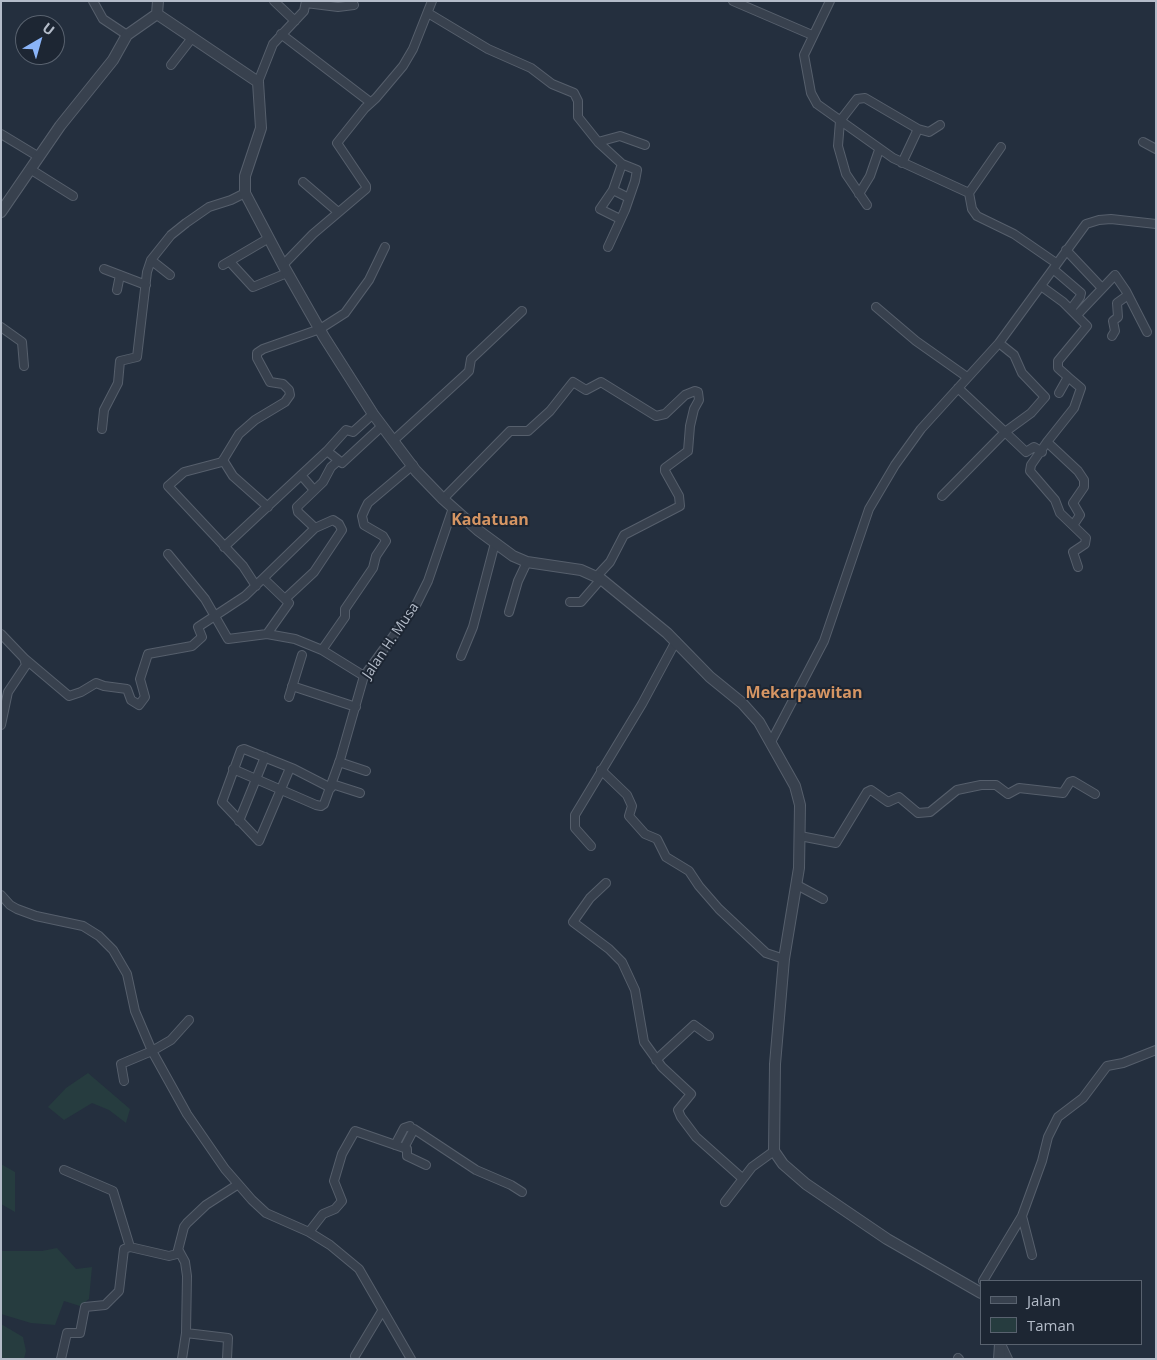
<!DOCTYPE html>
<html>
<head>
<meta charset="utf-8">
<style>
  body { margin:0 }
  #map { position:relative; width:1157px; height:1360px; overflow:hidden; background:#242f3e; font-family:"Open Sans",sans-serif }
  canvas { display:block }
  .frame { position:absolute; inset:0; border:2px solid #b4bcc9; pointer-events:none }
  .legend { position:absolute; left:980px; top:1280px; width:162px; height:65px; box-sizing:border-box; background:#1d2633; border:1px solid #59626f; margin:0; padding:6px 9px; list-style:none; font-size:15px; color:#b4bcc9 }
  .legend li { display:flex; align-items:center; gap:10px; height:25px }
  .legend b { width:25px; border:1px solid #59626f }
  .north { position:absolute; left:15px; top:15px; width:50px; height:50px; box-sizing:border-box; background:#1d2633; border:1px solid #59626f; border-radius:50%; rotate:38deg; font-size:14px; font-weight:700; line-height:20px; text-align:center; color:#b4bcc9 }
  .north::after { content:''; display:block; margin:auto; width:18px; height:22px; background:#8ab4f8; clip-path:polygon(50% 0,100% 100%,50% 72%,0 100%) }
</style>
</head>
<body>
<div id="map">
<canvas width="1157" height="1360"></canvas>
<div class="frame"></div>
<ul class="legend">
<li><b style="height:6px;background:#38414e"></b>Jalan</li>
<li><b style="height:14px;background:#263c3f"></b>Taman</li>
</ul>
<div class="north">U</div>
</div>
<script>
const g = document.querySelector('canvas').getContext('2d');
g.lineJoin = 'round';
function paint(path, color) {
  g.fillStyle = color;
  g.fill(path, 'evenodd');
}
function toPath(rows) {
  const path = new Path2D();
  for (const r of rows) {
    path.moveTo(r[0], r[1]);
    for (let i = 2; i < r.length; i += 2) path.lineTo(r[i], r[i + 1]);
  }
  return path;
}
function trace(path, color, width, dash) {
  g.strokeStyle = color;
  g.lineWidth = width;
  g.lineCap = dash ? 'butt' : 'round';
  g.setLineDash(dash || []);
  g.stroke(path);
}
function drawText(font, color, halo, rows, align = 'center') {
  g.font = font + ' "Open Sans",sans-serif';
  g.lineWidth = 4;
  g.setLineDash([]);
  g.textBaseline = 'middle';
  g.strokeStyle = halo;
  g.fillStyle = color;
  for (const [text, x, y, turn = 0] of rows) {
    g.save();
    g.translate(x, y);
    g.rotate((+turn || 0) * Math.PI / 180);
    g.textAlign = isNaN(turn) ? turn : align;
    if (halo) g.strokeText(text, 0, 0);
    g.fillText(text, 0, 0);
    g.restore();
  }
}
paint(toPath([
  [88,1073,130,1109,126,1123,109,1110,92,1103,64,1120,48,1107,66,1088],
  [1,1164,15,1172,15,1212,1,1204],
  [57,1248,76,1269,92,1267,89,1299,80,1306,64,1301,55,1325,31,1323,1,1314,1,1251,42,1251],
  [1,1324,23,1337,26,1351,24,1359,1,1359]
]), '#263c3f');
const minor = toPath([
  [93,1,103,19,127,35],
  [274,1,295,21],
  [733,1,812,35],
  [830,1,804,55,811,93,817,104,893,158,969,193,972,209,977,216,1014,234,1056,263],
  [306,3,338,7,354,5],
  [428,13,488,49,531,68,552,84,574,93,578,101,578,117,598,142,622,164,637,170,635,181,625,210,608,247],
  [281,34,370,102],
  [171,65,192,38],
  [258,82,273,44,304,11,306,1],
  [918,129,929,132,940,125],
  [1,134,39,157],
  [598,142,620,136,645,145],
  [1143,142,1156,149],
  [30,169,73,196],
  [303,182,338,212],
  [613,190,629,198],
  [969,193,1001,147],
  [859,194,870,176,879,150],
  [867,205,846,174,838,146,840,121,857,99,865,98,918,129,902,163],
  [620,219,600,209,613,190,622,164],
  [1066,250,1101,287],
  [151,260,170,275],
  [230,262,253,287,287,273],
  [223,265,269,238],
  [283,265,313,234,366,189,366,186,337,143,365,108,376,98,403,66,413,49,432,1],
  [104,269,146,285],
  [1053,269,1081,293,1080,297,1071,309],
  [1041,286,1063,302,1087,326,1058,361,1058,368,1068,377,1059,393],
  [117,290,120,275],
  [876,307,916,341,967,377],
  [1077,315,1115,275,1126,291,1147,332],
  [1,327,22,342,24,366],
  [1112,336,1115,331,1113,321,1118,317,1117,303,1128,295],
  [999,343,1014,355,1022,373,1045,397,1031,413,1005,432,1026,452,1034,447,1042,452],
  [1068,377,1081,388,1074,408,1047,442,1031,465,1030,471,1055,500,1060,513,1086,538,1085,544,1073,552,1078,567],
  [102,429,104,410,118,383,120,361,137,357,147,272,151,260,171,235,186,223,209,207,231,200,245,193],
  [394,440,465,375,469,371,471,359,522,311],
  [1047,442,1078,471,1084,480,1084,487,1073,503,1080,515,1074,524],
  [327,451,346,430,353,432,373,414],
  [223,460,233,476,268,507],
  [301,475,314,490],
  [942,496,1005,432,958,388],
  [443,499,510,431,528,431,550,411,573,382,586,390,601,382,656,416,665,414,685,395,695,391,698,392,699,400,694,409,690,426,688,451,665,468,665,471,679,496,680,506,624,535,610,562,597,576],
  [224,547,327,451,342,463,382,426],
  [168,554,205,599,228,639,267,634,295,639,322,650,364,676],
  [264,579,289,603,267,634],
  [256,586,243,566,168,486,184,472,222,462,239,434,255,420,285,402,290,395,289,390,283,384,270,382,257,358,257,353,263,349,320,329,345,313,369,280,385,247],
  [285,599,314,572,342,530,339,524,333,520,315,528],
  [570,602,581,602,601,579],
  [509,612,518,581,527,562],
  [1,634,24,658,26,665,8,692,1,725],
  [322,650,345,617,345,609,373,568,376,556,386,541,383,536,364,525,362,516,365,509,368,503,413,465],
  [461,656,473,627,495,543],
  [24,658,69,696,81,692,96,683,104,686,127,689,131,700,139,705,145,697,140,679,148,654,192,646,202,637,198,627,245,596,315,528,298,512,297,507,323,482,331,467,338,461],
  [292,686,356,707],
  [289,697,302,655],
  [771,742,824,641,869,509,895,465,921,429,999,343,1086,224,1099,220,1111,219,1156,224],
  [339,762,366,771],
  [290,768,259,841,222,802,241,750,244,749,294,769,331,788],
  [233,769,316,805,321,806,324,804,340,760,364,676,416,605,428,581,453,508],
  [601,770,627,795,632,806,629,816,645,834,657,839,666,857,689,871,699,886,719,909,766,953,784,959],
  [332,784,360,793],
  [239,821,265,757],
  [800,836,836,843,867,792,871,790,888,802,899,797,918,813,930,812,957,790,981,785,996,785,1008,794,1019,788,1063,793,1070,782,1073,781,1095,794],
  [591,846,575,828,575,815,642,704,676,641],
  [606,883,590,898,573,922,609,949,622,962,635,990,644,1042,662,1067,691,1094,678,1110,681,1117,696,1137,742,1178],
  [797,885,823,899],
  [1,895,10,905,17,909,36,916,83,926,99,936,113,950,127,974,135,1011,152,1051,187,1114,225,1169,252,1200,266,1213,309,1232,330,1245,359,1269,411,1359],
  [656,1060,694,1025,709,1036],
  [124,1081,121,1064,152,1051,171,1040,189,1020],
  [395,1145,404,1128,410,1126],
  [404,1148,414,1129,476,1170,511,1185,522,1192],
  [64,1170,113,1191,130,1247],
  [725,1202,752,1167,774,1151],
  [1022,1216,1032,1255],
  [309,1232,323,1214,335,1209,342,1201,334,1181,342,1154,355,1131,407,1149,407,1156,426,1165],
  [179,1251,185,1262,187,1276,186,1333,182,1359],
  [983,1281,1022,1216,1042,1161,1048,1137,1058,1117,1083,1098,1107,1066,1123,1063,1156,1050],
  [186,1333,228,1338,227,1359],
  [1001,1344,1008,1359],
  [355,1356,382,1311],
  [958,1358,959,1359],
  [61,1359,67,1333,80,1333,85,1307,105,1305,119,1291,124,1249,130,1247,169,1256,177,1254,184,1227,187,1223,206,1205,237,1185]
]);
const tertiary = toPath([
  [157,14,258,82,261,128,245,176,245,193,283,265,324,337,373,414,416,471,443,499,479,531,513,556,527,562,581,570,601,579,667,633,710,677,742,703,759,722,795,786,800,805,799,868,784,959,775,1064,774,1151,783,1164,806,1184,887,1239,981,1293],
  [1,212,60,126,113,60,127,35,157,14,158,1],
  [999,1359,1000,1344]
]);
trace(minor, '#565f6c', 10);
trace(tertiary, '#565f6c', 12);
trace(minor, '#38414e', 8);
trace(tertiary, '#38414e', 10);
drawText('14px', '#b4bcc9', '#1d2633', [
  ["Jalan H. Musa",391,641,-56]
]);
drawText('bold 16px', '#d59563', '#1d2633', [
  ["Kadatuan",490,520],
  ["Mekarpawitan",804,693]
]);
</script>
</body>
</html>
